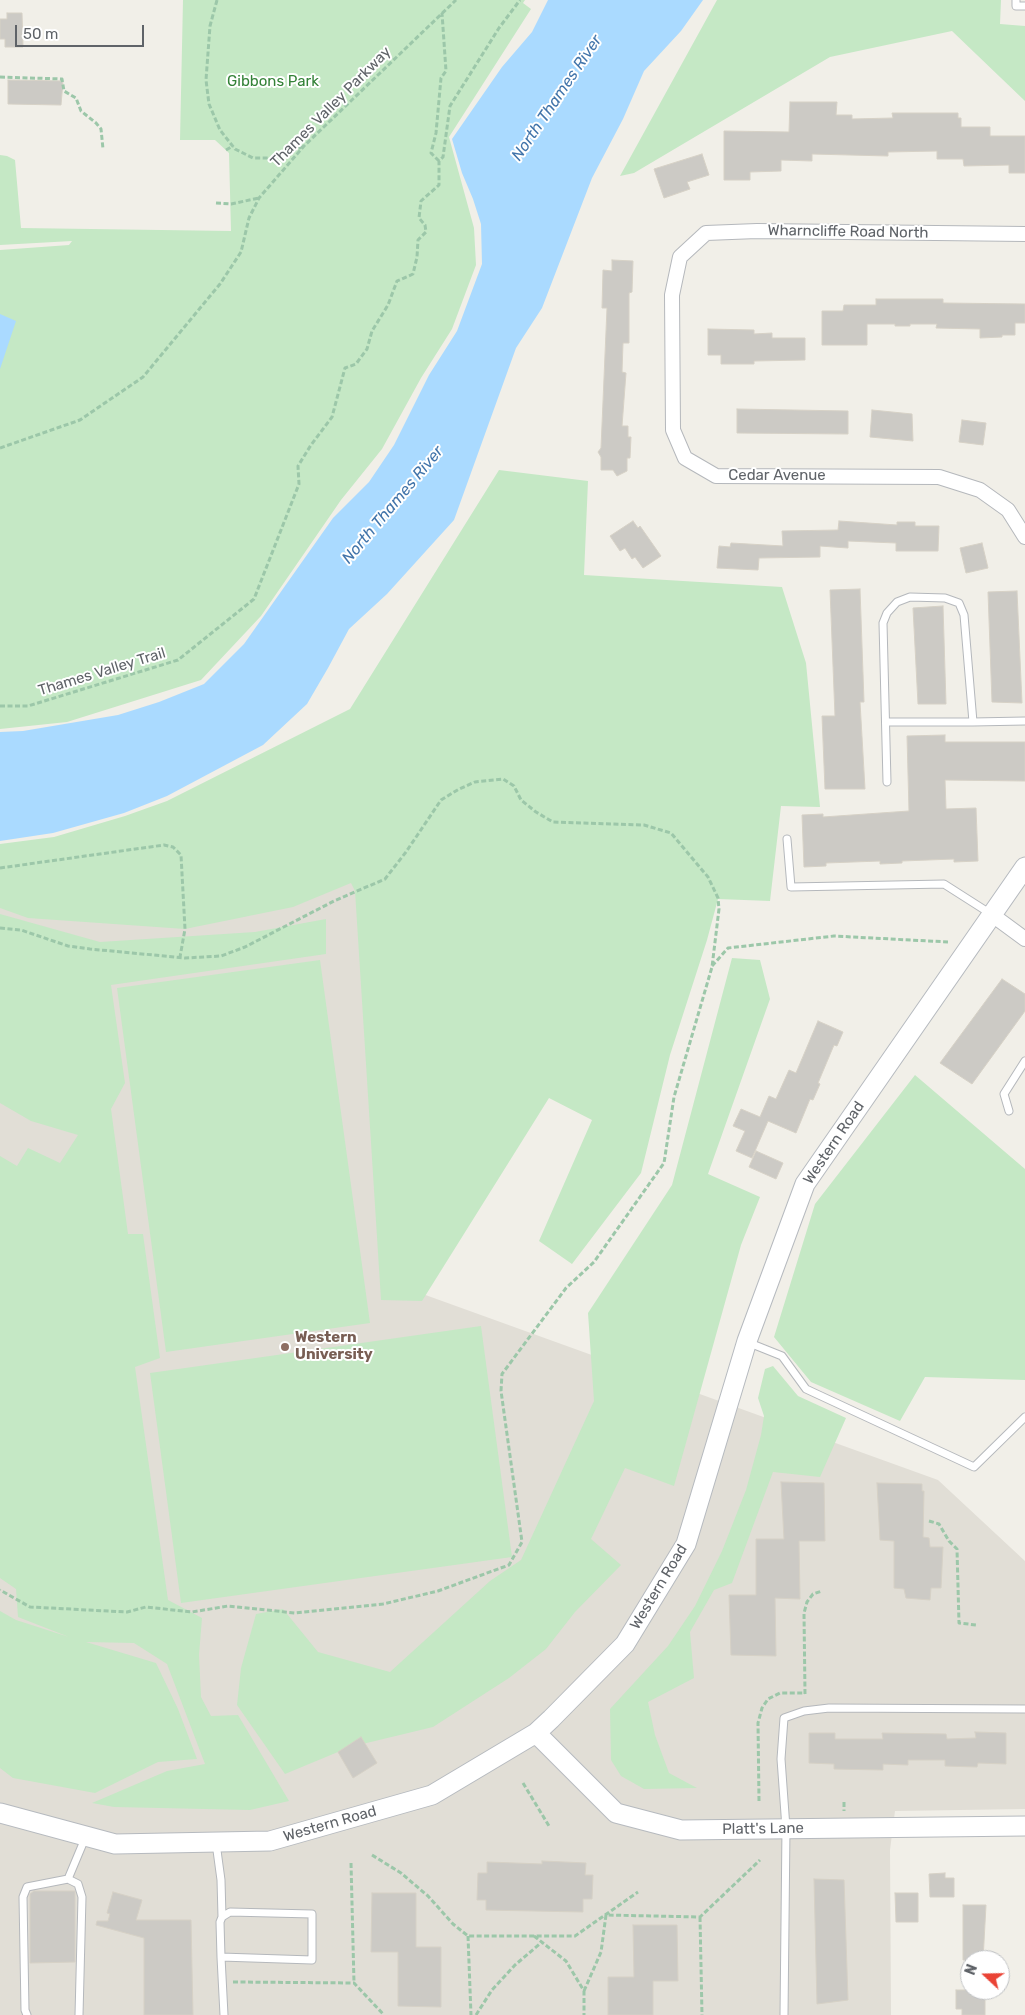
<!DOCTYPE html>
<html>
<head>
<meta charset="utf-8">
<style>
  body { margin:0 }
  #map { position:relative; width:1025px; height:2015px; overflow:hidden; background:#f1efe8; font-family:Rubik,sans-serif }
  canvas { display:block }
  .north { position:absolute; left:960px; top:1950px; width:50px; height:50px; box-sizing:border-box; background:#fff; border:1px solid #bfc1c3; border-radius:50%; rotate:291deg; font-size:14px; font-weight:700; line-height:20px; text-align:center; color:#5f6368 }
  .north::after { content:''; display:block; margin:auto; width:18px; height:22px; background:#ea4335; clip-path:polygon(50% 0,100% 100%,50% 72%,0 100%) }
  .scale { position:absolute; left:15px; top:25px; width:129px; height:22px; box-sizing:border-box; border:2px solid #5f6368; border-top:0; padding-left:6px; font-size:15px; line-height:18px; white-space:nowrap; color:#5f6368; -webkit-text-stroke:4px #fff; paint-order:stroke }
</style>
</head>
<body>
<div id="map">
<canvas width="1025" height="2015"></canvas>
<div class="north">N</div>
<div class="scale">50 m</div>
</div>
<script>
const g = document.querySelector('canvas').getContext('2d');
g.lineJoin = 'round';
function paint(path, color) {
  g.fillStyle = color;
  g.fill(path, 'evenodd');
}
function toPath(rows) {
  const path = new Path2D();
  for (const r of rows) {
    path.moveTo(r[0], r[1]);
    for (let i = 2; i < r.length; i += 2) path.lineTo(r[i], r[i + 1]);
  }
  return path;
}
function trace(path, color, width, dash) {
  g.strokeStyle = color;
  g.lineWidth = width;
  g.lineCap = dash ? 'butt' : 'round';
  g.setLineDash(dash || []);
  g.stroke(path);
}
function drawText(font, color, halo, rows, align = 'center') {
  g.font = font + ' Rubik,sans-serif';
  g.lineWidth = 4;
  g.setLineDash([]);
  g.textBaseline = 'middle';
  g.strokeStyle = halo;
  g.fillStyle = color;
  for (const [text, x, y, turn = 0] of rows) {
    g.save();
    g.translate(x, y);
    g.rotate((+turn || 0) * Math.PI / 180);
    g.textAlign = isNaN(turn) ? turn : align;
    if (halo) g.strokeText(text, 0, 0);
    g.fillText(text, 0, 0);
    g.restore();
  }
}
paint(toPath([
  [346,730,395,1284,938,1480,1025,1561,1025,1809,895,1811,890,1850,891,2015,0,2015,0,850,110,833]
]), '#e1ded6');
paint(toPath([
  [183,0,525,0,523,3,531,9,449,137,474,228,476,265,452,329,421,378,382,449,341,500,261,616,201,680,67,722,0,729,0,250,69,245,72,241,0,245,0,155,7,156,15,160,21,228,231,231,229,153,215,140,180,140],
  [717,0,1001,0,1000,24,1025,26,1025,101,952,31,830,57,634,173,620,176],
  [499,470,588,481,584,575,782,587,806,663,820,807,781,806,770,901,718,899,707,940,670,1055,641,1173,572,1264,539,1241,592,1120,549,1098,422,1301,381,1300,355,891,351,883,293,907,185,929,28,918,0,908,0,844,54,837,125,816,167,801,350,709],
  [0,914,100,942,255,932,326,919,326,954,111,985,125,1083,111,1109,128,1234,143,1234,160,1358,135,1367,168,1600,202,1618,199,1655,201,1697,211,1716,238,1715,289,1801,250,1810,114,1807,92,1803,167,1771,205,1764,167,1664,134,1643,86,1642,156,1663,178,1709,197,1759,158,1762,95,1793,13,1778,0,1768,0,1611,16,1620,69,1637,18,1617,16,1589,0,1578,0,1156,17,1166,28,1148,60,1163,78,1135,31,1121,0,1103],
  [732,958,760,960,770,999,708,1174,760,1197,741,1245,674,1486,625,1468,591,1539,621,1565,575,1612,546,1649,509,1678,433,1727,350,1747,285,1774,237,1705,241,1668,256,1614,283,1609,318,1652,390,1672,490,1581,521,1560,594,1401,588,1313,672,1185],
  [320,960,370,1323,166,1352,117,988],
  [915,1075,1025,1169,1025,1380,925,1377,900,1421,811,1382,774,1337,815,1204],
  [481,1326,512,1557,181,1603,150,1373],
  [773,1366,798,1396,846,1418,820,1477,773,1472,732,1583,714,1590,690,1632,694,1678,648,1702,655,1735,669,1773,697,1788,644,1789,621,1776,611,1760,610,1709,668,1646,695,1606,722,1551,746,1490,761,1435,764,1416,758,1398,765,1369]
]), '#c5e8c5');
paint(toPath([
  [548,0,703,0,681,31,644,71,623,119,592,178,542,308,516,348,454,520,387,594,349,629,328,668,307,704,263,745,167,796,124,813,53,833,0,841,0,732,23,731,118,715,159,702,204,684,244,644,333,518,369,482,394,445,429,375,457,331,482,264,481,224,473,199,462,173,452,139,502,67,532,32],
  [0,314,16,321,0,369]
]), '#aadaff');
const building = toPath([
  [7,13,22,13,23,47,5,47,5,39,0,39,0,19,7,19,7,13],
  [8,80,63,81,61,105,8,104,8,80],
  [790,102,837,102,836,115,852,115,852,119,893,118,892,113,958,113,958,118,961,118,961,127,990,127,990,136,1025,136,1025,173,1009,173,1009,165,964,166,963,159,937,159,937,151,888,152,888,156,812,154,812,161,781,160,781,171,750,172,750,180,724,180,724,131,789,132,790,102],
  [702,154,709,175,687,182,690,189,664,198,654,169,702,154],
  [612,260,633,261,632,292,629,293,629,343,623,343,622,372,626,373,622,426,628,426,628,437,631,437,630,458,627,458,627,471,617,476,613,470,601,470,601,457,598,452,601,448,607,308,602,308,603,270,612,271,612,260],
  [876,299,943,299,943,303,1025,304,1025,323,1015,323,1015,335,1002,335,1002,337,980,338,980,329,936,328,937,324,910,324,910,326,895,326,895,324,867,324,867,345,822,345,822,311,843,311,844,305,876,305,876,299],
  [708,329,754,330,754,334,772,333,772,338,805,338,805,360,754,361,754,364,721,364,721,355,708,355,708,329],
  [737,409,848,411,848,434,737,433,737,409],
  [872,410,912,414,913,441,870,437,872,410],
  [962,420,986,423,983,445,959,442,962,420],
  [633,521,638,528,640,526,661,556,643,568,635,557,632,559,625,548,620,551,610,536,633,521],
  [839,521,897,525,897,522,915,522,915,526,939,526,938,551,896,551,896,543,848,541,848,548,820,546,820,557,759,558,758,570,717,568,719,546,730,547,731,543,783,546,782,531,838,530,839,521],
  [982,543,988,568,966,573,960,548,982,543],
  [860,589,864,702,860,702,865,789,825,789,822,716,835,716,830,590,860,589],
  [1017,591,1022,703,992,702,988,592,1017,591],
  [943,606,946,704,918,704,913,608,943,606],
  [945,735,945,742,1025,742,1025,781,945,780,946,809,976,808,978,861,954,862,954,859,902,861,902,863,880,864,880,861,826,863,826,866,804,867,802,815,823,814,823,817,909,811,907,736,945,735],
  [1002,979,1025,994,1025,1011,972,1084,940,1063,1002,979],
  [818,1021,843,1032,837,1046,834,1045,818,1083,820,1084,813,1100,810,1099,796,1133,768,1121,752,1158,736,1151,745,1131,733,1126,741,1109,760,1117,769,1096,776,1099,789,1070,796,1073,818,1021],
  [756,1151,783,1163,776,1179,749,1167,756,1151],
  [781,1482,824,1483,825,1541,799,1541,800,1599,775,1598,776,1656,731,1655,729,1595,756,1595,756,1539,784,1539,781,1482],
  [877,1483,922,1484,922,1491,924,1491,923,1537,929,1538,930,1547,943,1547,941,1588,931,1588,930,1600,906,1598,904,1589,894,1588,894,1541,880,1540,877,1483],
  [975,1732,1006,1733,1006,1764,978,1763,977,1767,945,1766,945,1760,908,1760,908,1765,883,1764,883,1770,834,1769,834,1764,809,1763,809,1733,835,1733,835,1739,883,1739,882,1733,946,1734,947,1739,976,1738,975,1732],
  [361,1737,377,1763,353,1778,338,1752,361,1737],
  [542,1861,586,1863,585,1875,593,1875,592,1899,583,1899,583,1912,486,1910,486,1900,477,1900,478,1873,487,1873,487,1862,542,1864,542,1861],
  [945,1873,945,1878,954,1878,954,1897,930,1897,929,1874,945,1873],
  [814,1879,844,1880,848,2000,817,2004,814,1879],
  [34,1891,75,1891,75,1962,30,1963,30,1894,34,1891],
  [113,1892,142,1900,136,1920,191,1920,193,2015,144,2015,144,1938,96,1925,97,1921,108,1921,110,1914,107,1913,113,1892],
  [372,1893,416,1893,416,1947,441,1947,441,2007,398,2006,398,1952,371,1952,372,1893],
  [895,1893,918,1893,918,1922,896,1922,895,1893],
  [963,1905,986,1905,983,1960,963,1960,963,1905],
  [633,1925,677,1925,678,1981,653,1981,653,2015,608,2015,608,1977,634,1977,633,1925],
  [956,1990,985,1990,985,2015,962,2015,962,2009,956,2009,956,1990]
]);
paint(building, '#cccac5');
trace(building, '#d6d1c6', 1);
const lane = toPath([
  [1016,0,1016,6,1025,6],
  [887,722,973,722,964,615,959,603,945,598,910,597,897,602,887,613,883,623,887,782],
  [973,722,1025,721],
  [787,839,791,887,944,884,991,914],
  [1009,1111,1004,1094,1025,1061],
  [747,1342,782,1356,806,1389,974,1467,1025,1417],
  [216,1843,221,1880,222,1917],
  [68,1879,86,1836],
  [221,1957,312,1960,312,1914,230,1912,222,1917,220,1922,221,1957,224,2015],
  [27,2015,25,2010,23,1897,27,1887,68,1879,78,1884,82,1897,79,2015],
  [784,2015,786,1828,781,1759,784,1718,804,1711,829,1708,1025,1709]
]);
const street = toPath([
  [1025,234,757,231,706,233,680,257,672,295,673,430,685,458,716,476,939,477,980,490,1008,510,1025,537],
  [991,914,1025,939]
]);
const secondary = toPath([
  [536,1733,616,1813,681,1830,1025,1826],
  [0,1813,115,1844,270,1841,432,1795,536,1733,551,1719,625,1644,686,1544,747,1341,805,1184,1025,867]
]);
trace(lane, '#b5b8bc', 9);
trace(street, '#b5b8bc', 16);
trace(secondary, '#b6babf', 21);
trace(toPath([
  [217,0,210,26,206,80,209,104,220,130,235,149,253,158,275,158,304,146],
  [0,77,62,79,64,91,76,98,81,111,96,123,101,129,103,149],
  [226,150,233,146],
  [439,161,431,153,436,133,441,78,446,71,442,13],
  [216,203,231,204,259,198],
  [0,448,80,420,143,377,220,284,241,252,249,218,259,198,304,146,456,0],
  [0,706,28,706,178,660,254,599,299,484,298,466,311,445,332,417,345,368,356,364,367,349,372,331,388,305,397,281,413,274,417,257,418,240,426,232,425,225,419,218,421,201,439,185,439,161,443,157,450,106,499,28,520,0],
  [0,868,164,845,173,847,181,855,185,929,180,957],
  [0,928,21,930,68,946,90,949,185,958,221,956,245,947,334,901,385,879,406,852,441,800,459,789,475,782,503,779,514,786,521,800,536,812,553,822,644,825,671,833,708,877,718,898,719,909,712,967,674,1097,664,1163,594,1262,566,1288,502,1374,501,1391,522,1542,509,1565,438,1591,383,1604,295,1613,228,1606,192,1612,146,1607,127,1612,30,1607,0,1590],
  [712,966,728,948,834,936,948,942],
  [929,1521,939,1524,949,1541,957,1549,959,1623,976,1625],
  [805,1694,804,1613,807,1602,813,1594,822,1591],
  [523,1783,549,1826],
  [759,1801,758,1723,762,1708,768,1699,780,1693,805,1693],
  [844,1802,844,1811],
  [372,1855,401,1873,428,1896,453,1924,468,1936,575,1936,638,1892],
  [351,1863,354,1983],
  [700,1917,702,2015],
  [468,1936,471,2015],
  [534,1936,566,1961,584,1991,584,2015],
  [233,1982,354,1983,384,2015],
  [584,1991,601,1952,606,1915,700,1917,760,1860],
  [476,2015,492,1990,515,1965,542,1942]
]), '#9cc7a9', 3, [5, 2.5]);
trace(lane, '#fff', 7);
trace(street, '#fff', 14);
trace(secondary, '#fff', 19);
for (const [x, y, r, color] of [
  [285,1347,5,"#8d6e63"]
]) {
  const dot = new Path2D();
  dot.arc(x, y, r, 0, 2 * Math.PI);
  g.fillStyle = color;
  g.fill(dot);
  trace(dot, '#fff', 2);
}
drawText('15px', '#348238', '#fff', [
  ["Gibbons Park",273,82]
]);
drawText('15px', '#5f6368', '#fff', [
  ["Thames Valley Parkway",331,107,-45],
  ["Wharncliffe Road North",848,232,1],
  ["Cedar Avenue",777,476],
  ["Thames Valley Trail",102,672,-17],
  ["Western Road",834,1143,-56],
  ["Western Road",659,1587,-59],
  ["Western Road",330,1824,-16],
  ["Platt's Lane",763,1829,-1]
]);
drawText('bold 15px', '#785e54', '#fff', [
  ["Western",295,1338],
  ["University",295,1355]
], 'left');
drawText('italic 16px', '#4174aa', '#fff', [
  ["North Thames River",557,98,-56],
  ["North Thames River",393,505,-50]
]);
</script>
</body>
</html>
